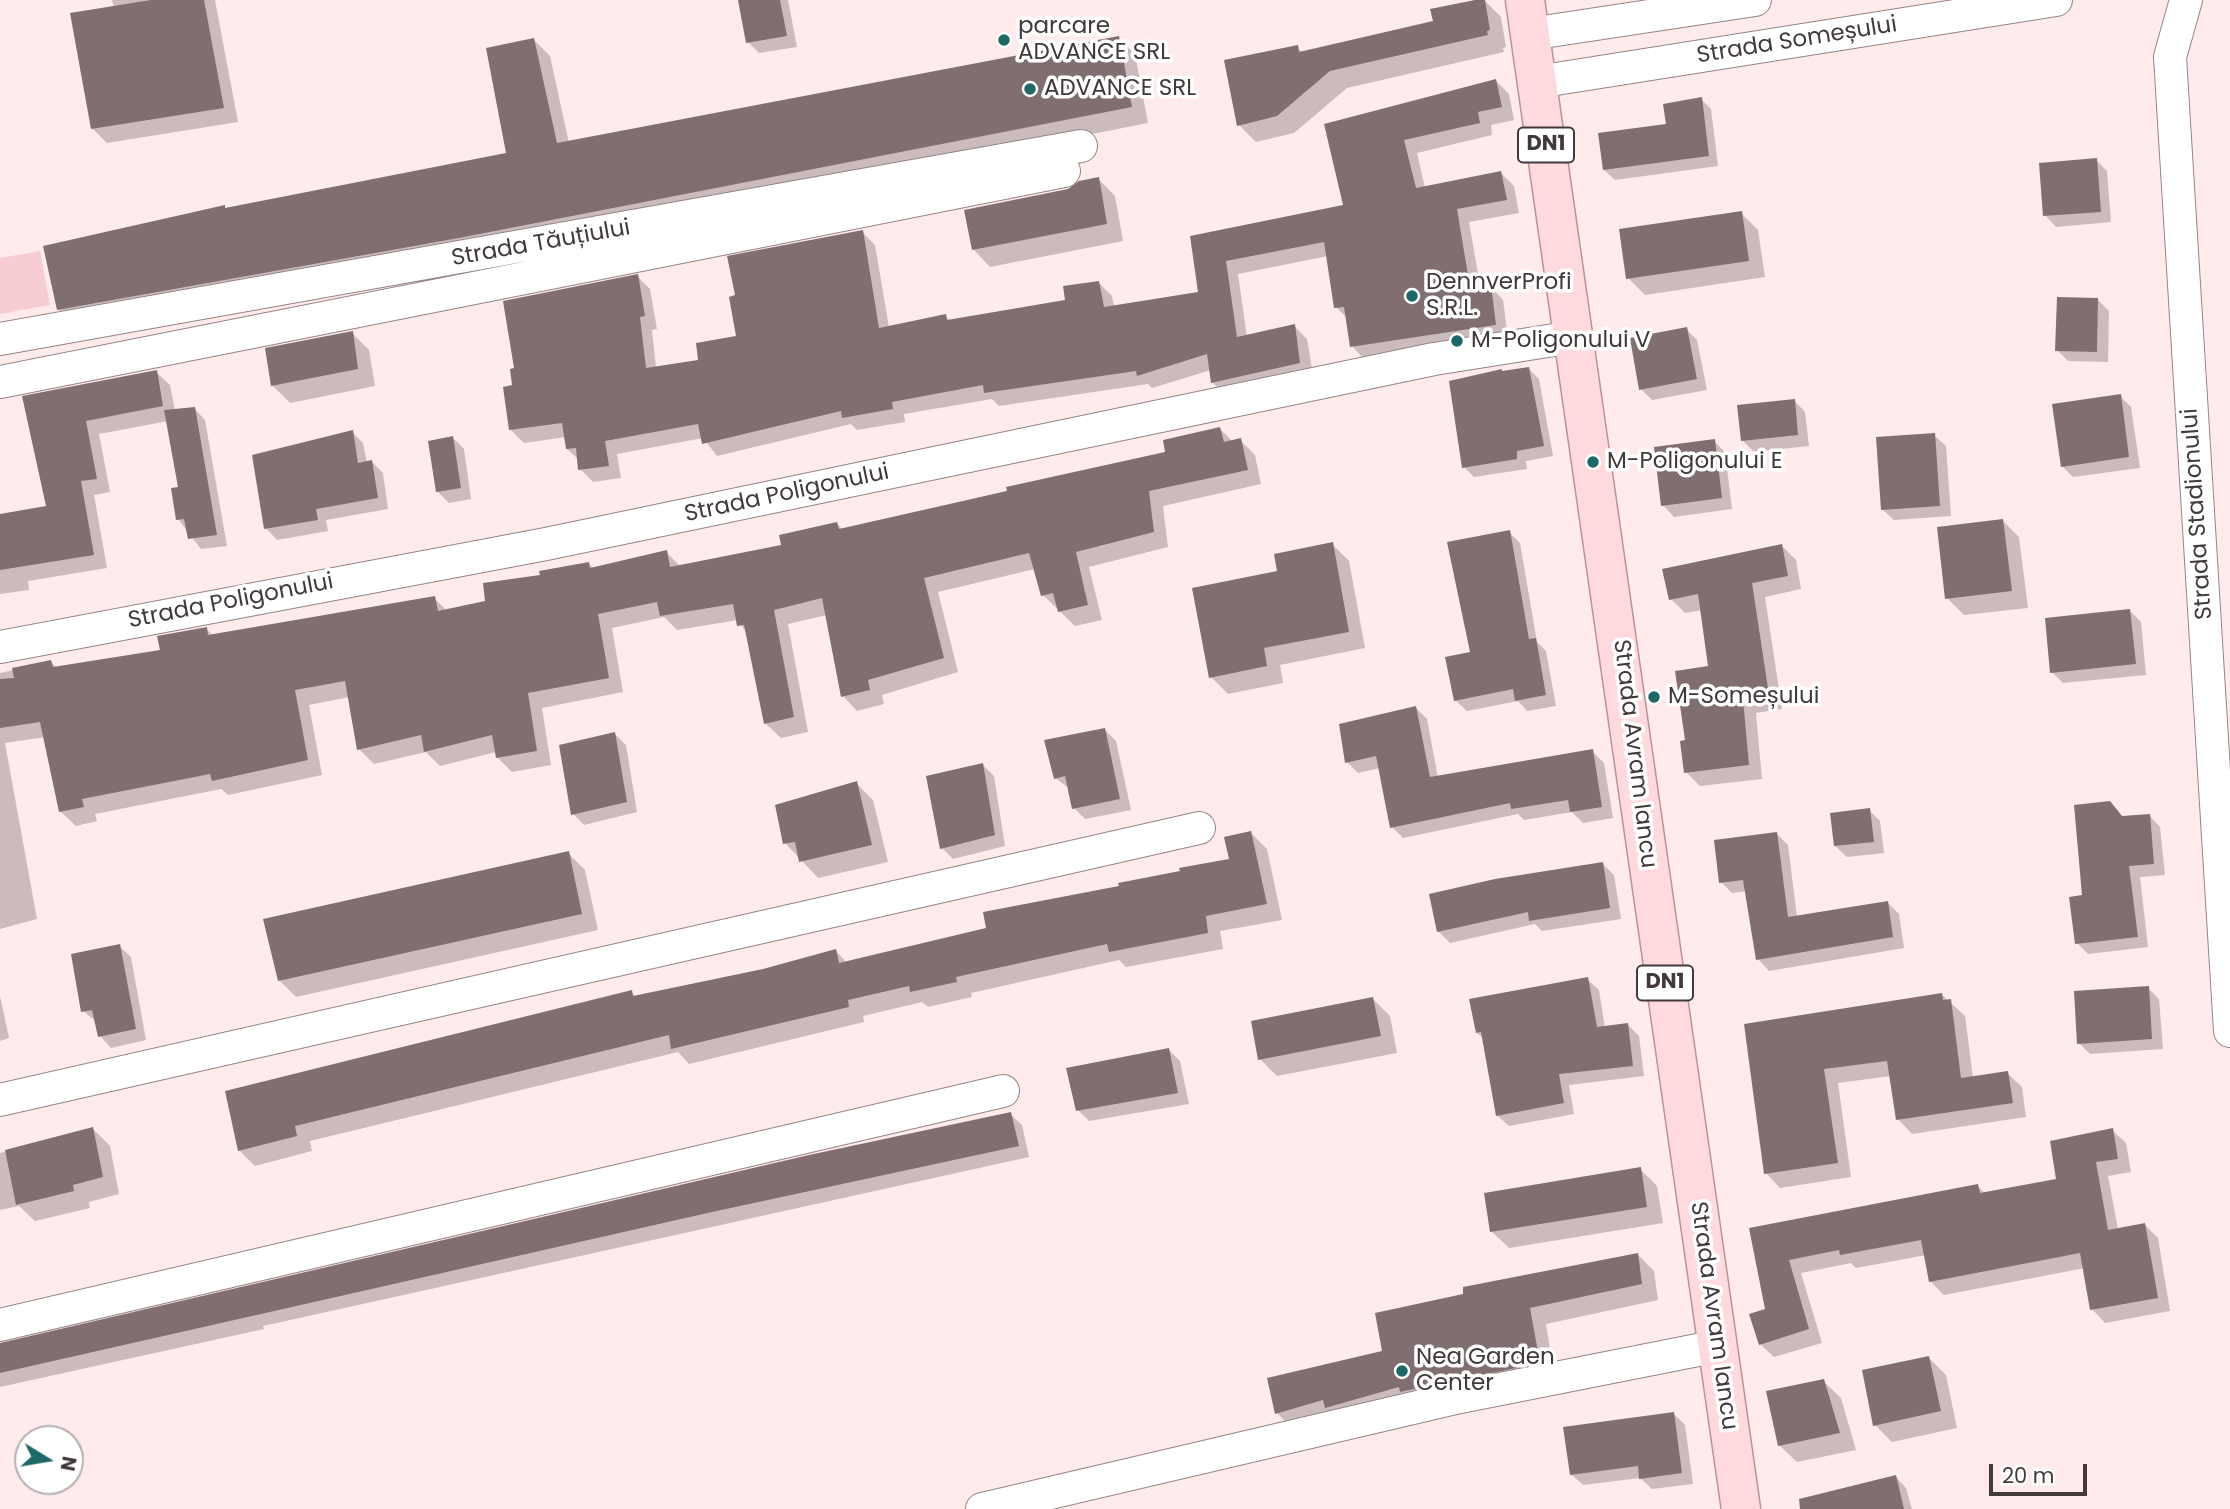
<!DOCTYPE html>
<html>
<head>
<meta charset="utf-8">
<style>
  body { margin:0 }
  #map { position:relative; width:2230px; height:1509px; overflow:hidden; background:#ffeaec; font-family:Poppins,sans-serif }
  canvas { display:block }
  .north { position:absolute; left:14px; top:1425px; width:70px; height:70px; box-sizing:border-box; background:#fff; border:2px solid #b3b0b0; border-radius:50%; rotate:101deg; font-size:19px; font-weight:700; line-height:28px; text-align:center; color:#41393a }
  .north::after { content:''; display:block; margin:auto; width:24px; height:32px; background:#1d6967; clip-path:polygon(50% 0,100% 100%,50% 72%,0 100%) }
  .scale { position:absolute; left:1989px; top:1464px; width:98px; height:32px; box-sizing:border-box; border:4px solid #41393a; border-top:0; padding-left:9px; font-size:21px; line-height:24px; white-space:nowrap; color:#41393a; -webkit-text-stroke:5px #fff; paint-order:stroke }
</style>
</head>
<body>
<div id="map">
<canvas width="2230" height="1509"></canvas>
<div class="north">N</div>
<div class="scale">20 m</div>
</div>
<script>
const g = document.querySelector('canvas').getContext('2d');
g.lineJoin = 'round';
function paint(path, color) {
  g.fillStyle = color;
  g.fill(path, 'evenodd');
}
function toPath(rows) {
  const path = new Path2D();
  for (const r of rows) {
    path.moveTo(r[0], r[1]);
    for (let i = 2; i < r.length; i += 2) path.lineTo(r[i], r[i + 1]);
  }
  return path;
}
function trace(path, color, width, dash) {
  g.strokeStyle = color;
  g.lineWidth = width;
  g.lineCap = dash ? 'butt' : 'round';
  g.setLineDash(dash || []);
  g.stroke(path);
}
function drawText(font, color, halo, rows, align = 'center') {
  g.font = font + ' Poppins,sans-serif';
  g.lineWidth = 7;
  g.setLineDash([]);
  g.textBaseline = 'middle';
  g.strokeStyle = halo;
  g.fillStyle = color;
  for (const [text, x, y, turn = 0] of rows) {
    g.save();
    g.translate(x, y);
    g.rotate((+turn || 0) * Math.PI / 180);
    g.textAlign = isNaN(turn) ? turn : align;
    if (halo) g.strokeText(text, 0, 0);
    g.fillText(text, 0, 0);
    g.restore();
  }
}
paint(toPath([
  [40,251,50,305,0,314,0,258]
]), '#f6ced1');
paint(toPath([
  [112,0,215,0,238,122,107,143,92,128,114,8],
  [740,0,788,0,797,47,759,53,748,42],
  [1484,0,1501,17,1506,47,1503,48,1504,52,1347,88,1294,133,1256,142,1239,125,1297,47,1303,53,1435,23],
  [1118,38,1135,54,1148,123,477,255,75,326,58,309,224,207,227,210,508,154,533,39,550,56,569,143],
  [1496,81,1509,94,1514,120,1491,125,1492,135,1417,153,1425,188,1501,173,1514,186,1519,213,1469,222,1480,285,1490,286,1503,300,1508,338,1365,360,1352,346,1348,319,1336,307,1328,256,1238,274,1247,337,1294,326,1307,339,1313,375,1225,395,1212,382,1211,370,1152,388,1148,384,999,406,992,399,904,414,905,422,857,430,851,424,717,456,703,438,617,454,621,478,593,482,580,469,579,460,567,449,566,437,524,443,511,430,514,386,637,276,650,289,657,329,652,330,656,368,701,361,738,338,862,232,875,245,889,327,945,316,951,321,1067,301,1099,283,1112,296,1114,307,1200,293,1192,237,1346,207,1326,125],
  [1701,99,1711,109,1718,166,1615,180,1604,170],
  [2096,160,2107,171,2111,222,2056,227,2045,215],
  [1098,179,1115,196,1123,241,990,267,973,249],
  [1741,213,1758,230,1765,277,1645,295,1628,278],
  [2098,300,2109,311,2108,362,2068,361,2057,350],
  [1686,329,1697,340,1707,390,1652,400,1641,389],
  [352,333,369,350,375,386,290,403,273,386,267,350],
  [1529,369,1539,379,1553,456,1526,461,1527,469,1474,477,1464,467,1504,373],
  [156,372,170,385,175,411,194,408,205,420,227,546,201,549,178,519,180,488,168,421,99,434,110,492,94,495,107,568,28,581,29,590,0,594,0,516,48,507,24,398],
  [2120,396,2131,407,2140,468,2073,477,2062,466],
  [1794,400,1805,412,1809,446,1754,452,1743,441],
  [1220,429,1233,442,1240,440,1255,455,1261,484,1163,506,1168,547,1089,567,1102,620,1075,626,1043,595,1035,569,938,592,958,672,882,695,884,704,857,711,843,696,827,615,788,624,808,732,781,738,766,724,748,635,738,620,677,630,664,617,612,628,623,692,542,708,551,765,512,772,497,757,496,752,440,766,426,752,374,764,359,749,350,697,309,705,322,775,228,795,221,789,95,814,97,821,76,826,61,812,45,737,5,743,37,919,0,929,0,673,51,662,57,668,162,651,206,629,214,636,434,598,447,611,487,602,542,577,589,564,594,569,666,552,680,566,783,546,837,524,843,530,1167,453],
  [352,432,363,443,367,463,372,462,383,473,388,509,326,520,328,531,277,540,266,528],
  [1934,435,1946,446,1951,516,1894,520,1882,509],
  [453,438,464,449,471,499,449,503,437,491],
  [1714,441,1725,452,1732,509,1674,517,1663,505],
  [2002,520,2019,537,2028,608,1964,615,1947,598],
  [1509,532,1520,543,1537,642,1546,651,1556,706,1527,711,1518,701,1467,711,1455,700],
  [1332,544,1349,561,1365,648,1280,665,1283,683,1228,694,1211,677,1279,573],
  [1782,546,1796,560,1801,589,1765,597,1782,709,1756,713,1762,779,1700,786,1686,772,1687,742,1710,667,1702,610,1685,613,1671,599],
  [2130,611,2141,622,2146,675,2063,683,2052,672],
  [1416,708,1427,719,1438,778,1592,751,1604,763,1613,818,1583,823,1572,812,1524,820,1518,814,1403,838,1392,827,1380,768,1358,773,1347,762],
  [1105,730,1116,741,1131,810,1085,819,1074,808,1070,789,1055,778],
  [615,734,626,745,637,812,584,825,573,814],
  [983,765,994,776,1005,846,953,859,942,848],
  [856,783,873,800,888,862,818,878,785,843],
  [2109,803,2124,818,2149,815,2160,827,2165,875,2140,877,2148,947,2088,954,2077,943,2084,897],
  [1869,810,1880,821,1884,853,1847,857,1835,846],
  [1251,833,1267,849,1282,920,1220,931,1223,949,1126,967,1119,960,971,993,972,997,928,1007,922,1002,863,1016,864,1022,689,1064,678,1052,310,1141,312,1151,255,1166,239,1150,227,1092,631,992,636,997,763,971,836,951,847,963,988,929,1121,888,1231,860],
  [1777,834,1788,845,1797,917,1888,903,1899,914,1904,948,1769,971,1758,959,1747,891,1732,893,1721,882],
  [568,853,585,870,598,930,296,997,279,980],
  [1603,864,1614,875,1621,919,1542,931,1535,924,1450,943,1439,932,1431,895],
  [119,946,131,957,146,1040,111,1048,100,1036,97,1022,83,1011],
  [1587,979,1599,990,1605,1028,1628,1025,1639,1036,1644,1076,1569,1085,1574,1114,1509,1126,1497,1115,1484,1039,1477,1033],
  [2148,988,2159,999,2163,1049,2090,1054,2079,1043],
  [1942,995,1965,1016,1973,1078,2007,1073,2022,1087,2026,1117,1912,1134,1898,1119,1891,1076,1838,1083,1851,1177,1780,1188,1766,1173,1746,1025],
  [0,996,9,1038,0,1041],
  [1373,999,1390,1016,1397,1053,1277,1076,1260,1059],
  [1169,1050,1180,1061,1189,1104,1089,1121,1078,1110],
  [1010,1114,1022,1125,1029,1157,263,1326,264,1329,0,1387,0,1344],
  [93,1129,110,1146,119,1194,89,1202,90,1208,35,1221,19,1206,0,1210,0,1153],
  [2112,1130,2126,1143,2131,1172,2108,1176,2118,1229,2144,1224,2158,1238,2170,1311,2105,1323,2092,1309,2085,1268,1944,1295,1930,1281,1926,1255,1856,1268,1851,1263,1801,1273,1822,1343,1774,1357,1760,1344,1767,1311,1751,1230,1977,1186,1985,1193,2058,1180],
  [1640,1169,1657,1186,1663,1223,1509,1248,1491,1231],
  [1638,1255,1654,1271,1658,1300,1546,1324,1555,1379,1293,1429,1277,1413,1384,1352],
  [1929,1358,1946,1375,1957,1428,1892,1442,1875,1425],
  [1823,1381,1841,1398,1856,1450,1797,1462,1779,1445],
  [1674,1414,1685,1425,1693,1484,1652,1489,1640,1478,1583,1485,1571,1474],
  [1896,1477,1906,1488,1912,1509,1803,1509]
]), '#0003');
paint(toPath([
  [151,0,204,0,224,108,91,129,70,13],
  [738,0,780,0,787,36,746,43],
  [1475,0,1485,0,1490,30,1487,31,1488,35,1330,71,1277,116,1237,126,1224,60,1298,45,1299,52,1433,21,1430,9],
  [1119,36,1132,107,459,238,57,310,43,246,225,205,225,208,506,153,486,48,534,38,557,143],
  [1496,79,1502,107,1478,112,1480,123,1404,140,1416,188,1501,171,1507,200,1457,209,1469,281,1491,285,1496,325,1350,347,1344,307,1334,308,1324,242,1226,261,1237,337,1295,324,1300,363,1211,383,1207,354,1137,376,1136,371,984,393,983,385,892,402,893,409,842,418,841,411,702,444,698,424,605,441,609,466,578,470,576,448,566,449,562,423,509,430,503,387,512,385,510,369,514,368,503,301,638,274,645,316,640,317,646,368,698,360,696,343,736,336,729,297,735,295,727,256,863,230,879,328,946,314,947,320,1065,300,1063,286,1099,281,1104,307,1198,292,1190,236,1343,205,1324,124],
  [1702,97,1709,156,1603,170,1598,133,1666,124,1663,104],
  [2097,158,2101,212,2043,216,2039,163],
  [1099,177,1107,224,972,250,964,210,1068,189,1079,181],
  [1742,211,1749,261,1626,279,1619,229],
  [2057,297,2098,298,2097,352,2055,351],
  [1687,327,1697,379,1639,390,1630,338],
  [353,331,358,369,271,386,265,348],
  [1529,367,1544,446,1517,451,1517,459,1462,468,1449,381,1502,369,1502,371],
  [157,370,163,406,86,421,97,479,81,481,94,555,0,570,0,514,46,506,22,396],
  [2121,394,2129,457,2061,467,2052,404],
  [1795,399,1798,435,1741,441,1737,405],
  [195,407,217,535,188,539,184,519,176,520,171,488,178,487,164,410],
  [1220,427,1224,442,1241,438,1248,470,1149,491,1154,532,1076,552,1088,605,1058,612,1053,593,1041,596,1029,553,924,578,944,658,868,680,870,690,841,697,822,598,774,610,794,717,764,724,744,625,737,626,733,604,660,616,657,602,598,614,609,678,528,693,537,751,496,758,492,735,424,752,421,735,357,750,345,681,295,690,308,760,212,781,210,774,82,799,84,807,59,812,40,722,0,728,0,679,14,678,12,668,51,660,53,667,160,650,157,636,207,627,208,635,435,596,438,611,485,601,483,583,540,575,539,571,589,562,590,568,667,550,670,567,781,545,779,535,837,522,839,529,1007,491,1006,487,1165,452,1163,440],
  [353,430,358,463,372,460,378,498,316,509,318,520,264,529,252,455],
  [1935,433,1940,506,1881,510,1876,437],
  [453,436,461,488,436,492,428,441],
  [1715,439,1722,498,1661,506,1654,447],
  [2003,519,2012,591,1945,599,1937,527],
  [1510,530,1529,639,1536,638,1546,695,1515,701,1513,689,1454,701,1445,657,1470,652,1447,542],
  [1333,542,1349,632,1264,648,1267,666,1209,678,1192,588,1277,571,1274,554],
  [1782,544,1788,576,1752,583,1769,695,1743,699,1749,765,1684,773,1680,741,1685,740,1675,671,1708,666,1698,594,1669,600,1662,569],
  [2130,609,2136,664,2050,673,2045,618],
  [1416,706,1430,777,1593,749,1602,807,1570,812,1568,800,1511,809,1510,803,1390,828,1376,756,1345,763,1339,724],
  [1105,728,1120,799,1072,809,1065,776,1054,779,1044,740],
  [615,732,627,802,571,815,559,745],
  [983,763,995,835,940,849,926,776],
  [857,781,872,845,799,862,795,842,783,844,775,805],
  [2110,801,2122,816,2150,814,2154,864,2129,866,2138,937,2075,944,2069,897,2082,895,2074,805],
  [1870,808,1874,842,1834,846,1830,813],
  [1251,831,1267,904,1206,916,1208,933,1109,952,1107,944,956,977,957,982,910,992,909,986,848,1000,849,1007,671,1049,669,1035,295,1126,297,1136,238,1151,225,1091,632,990,633,996,763,969,836,949,839,963,986,928,983,912,1119,886,1118,883,1180,871,1179,868,1229,859,1224,837],
  [1777,832,1788,917,1888,901,1893,937,1756,960,1743,880,1719,883,1714,840],
  [569,851,582,914,278,981,263,919],
  [1603,862,1610,908,1529,921,1528,912,1437,932,1429,894,1495,879],
  [120,944,136,1029,98,1037,92,1010,81,1012,71,954],
  [1588,977,1597,1027,1628,1023,1633,1066,1559,1074,1564,1103,1496,1116,1481,1032,1476,1033,1469,999],
  [2149,986,2152,1039,2077,1044,2074,991],
  [1942,993,1943,1000,1951,999,1961,1078,2008,1071,2013,1103,1896,1120,1887,1061,1824,1069,1838,1163,1764,1174,1744,1024],
  [1373,997,1381,1036,1258,1060,1251,1021],
  [1169,1048,1178,1093,1076,1111,1066,1068],
  [1011,1112,1019,1146,712,1212,0,1373,0,1343,809,1155],
  [93,1127,103,1177,73,1185,74,1191,16,1205,5,1150],
  [2113,1128,2118,1159,2096,1162,2108,1230,2145,1223,2158,1298,2090,1310,2080,1253,1929,1282,1921,1240,1840,1255,1839,1250,1789,1260,1809,1329,1759,1345,1749,1314,1765,1309,1749,1228,1978,1184,1980,1193,2056,1179,2050,1141],
  [1641,1167,1647,1207,1490,1232,1484,1193],
  [1638,1253,1642,1284,1530,1308,1540,1363,1400,1392,1399,1387,1325,1408,1323,1400,1275,1414,1267,1378,1382,1351,1375,1313,1463,1294,1463,1287],
  [1929,1356,1941,1411,1873,1426,1862,1370],
  [1824,1379,1840,1433,1778,1446,1766,1391],
  [1674,1412,1682,1473,1639,1479,1638,1466,1570,1475,1563,1427],
  [1896,1475,1904,1509,1800,1509,1799,1499]
]), '#806e70');
const minor = toPath([
  [2186,0,2170,57,2230,1031],
  [1530,34,1755,0],
  [1537,82,2056,0],
  [0,339,1081,146],
  [0,382,1064,171],
  [0,647,546,544,1434,359,1573,337],
  [0,1100,1199,828],
  [0,1325,1003,1091],
  [982,1509,1460,1397,1718,1346]
]);
const major = toPath([
  [1525,0,1741,1509]
]);
trace(minor, '#968485', 34);
trace(major, '#bc9296', 41);
trace(minor, '#fff', 32);
trace(major, '#fedade', 38);
for (const [x, y, r, color] of [
  [1004,40,7,"#1d6967"],
  [1030,89,7,"#1d6967"],
  [1412,296,7,"#1d6967"],
  [1457,341,7,"#1d6967"],
  [1593,462,7,"#1d6967"],
  [1654,697,7,"#1d6967"],
  [1402,1371,7,"#1d6967"]
]) {
  const dot = new Path2D();
  dot.arc(x, y, r, 0, 2 * Math.PI);
  g.fillStyle = color;
  g.fill(dot);
  trace(dot, '#fff', 2.5);
}
for (const [x, y, w] of [
  [1546,145,56],
  [1665,983,56]
]) {
  const box = new Path2D();
  box.roundRect(x - w / 2, y - 17.5, w, 35, 5);
  g.fillStyle = '#fff';
  g.fill(box);
  trace(box, '#41393a', 2);
}
drawText('bold 21px', '#41393a', null, [
  ["DN1",1546,145],
  ["DN1",1665,983]
]);
drawText('23px', '#41393a', '#fff', [
  ["parcare",1018,27],
  ["ADVANCE SRL",1018,53],
  ["ADVANCE SRL",1044,89],
  ["DennverProfi",1426,283],
  ["S.R.L.",1426,309],
  ["M-Poligonului V",1471,341],
  ["M-Poligonului E",1607,462],
  ["M-Someșului",1668,697],
  ["Nea Garden",1416,1358],
  ["Center",1416,1384]
], 'left');
drawText('23px', '#41393a', '#fff', [
  ["Strada Someșului",1797,41,-9],
  ["Strada Tăuțiului",541,244,-10],
  ["Strada Poligonului",787,494,-12],
  ["Strada Stadionului",2198,514,-94],
  ["Strada Poligonului",231,602,-11],
  ["Strada Avram Iancu",1634,754,83],
  ["Strada Avram Iancu",1713,1316,82]
]);
</script>
</body>
</html>
